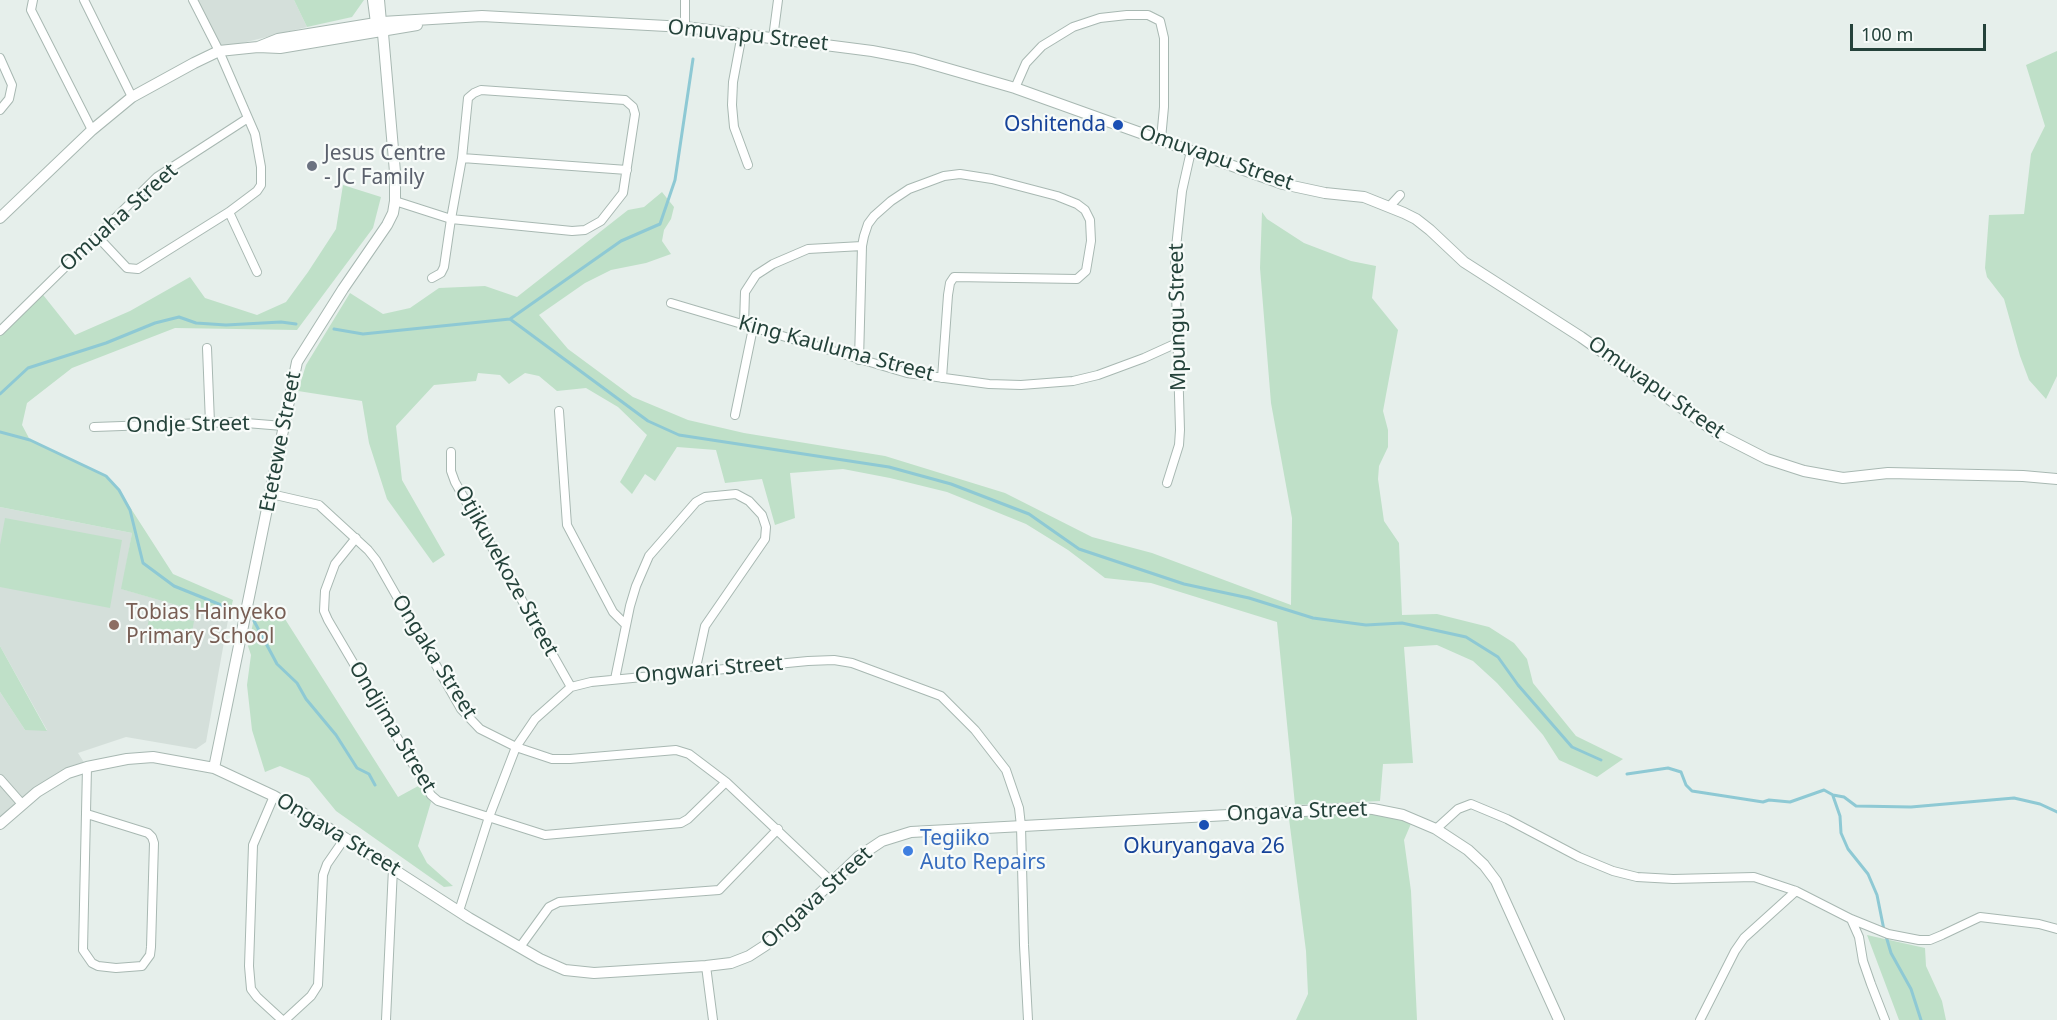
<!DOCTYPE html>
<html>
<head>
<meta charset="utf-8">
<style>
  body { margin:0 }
  #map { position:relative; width:2057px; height:1020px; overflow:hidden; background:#e6efeb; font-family:"Noto Sans",sans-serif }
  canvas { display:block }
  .scale { position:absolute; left:1850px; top:24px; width:136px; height:27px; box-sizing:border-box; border:3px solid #24423a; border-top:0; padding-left:8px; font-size:18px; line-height:21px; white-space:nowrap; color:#24423a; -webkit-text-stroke:4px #f7fbf9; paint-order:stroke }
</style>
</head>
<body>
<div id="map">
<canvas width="2057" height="1020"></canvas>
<div class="scale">100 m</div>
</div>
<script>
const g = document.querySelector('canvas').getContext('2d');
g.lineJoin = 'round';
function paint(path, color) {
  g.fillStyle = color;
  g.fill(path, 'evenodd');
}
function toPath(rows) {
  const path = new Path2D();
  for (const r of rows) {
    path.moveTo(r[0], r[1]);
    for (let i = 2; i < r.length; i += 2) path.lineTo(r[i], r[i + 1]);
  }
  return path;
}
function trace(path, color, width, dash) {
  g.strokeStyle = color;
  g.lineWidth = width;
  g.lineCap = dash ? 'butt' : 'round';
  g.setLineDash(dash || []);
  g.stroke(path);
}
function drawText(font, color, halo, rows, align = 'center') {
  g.font = font + ' "Noto Sans",sans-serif';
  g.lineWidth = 4.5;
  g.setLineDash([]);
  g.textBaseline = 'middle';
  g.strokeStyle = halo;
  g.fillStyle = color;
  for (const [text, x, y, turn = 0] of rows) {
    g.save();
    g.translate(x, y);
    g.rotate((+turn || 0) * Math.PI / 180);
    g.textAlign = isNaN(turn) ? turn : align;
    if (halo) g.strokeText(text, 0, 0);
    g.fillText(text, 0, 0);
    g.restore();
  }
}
paint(toPath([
  [195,0,294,0,307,27,218,49],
  [0,507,132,533,122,589,228,620,206,742,196,749,126,737,78,753,87,767,68,773,0,824,0,692,25,730,47,730,0,646]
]), '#d4dfda');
paint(toPath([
  [294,0,364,0,352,17,307,27],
  [2057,51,2057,376,2046,399,2029,380,2020,356,2004,299,1987,277,1985,268,1989,215,2024,214,2031,154,2045,126,2026,65],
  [343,185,381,197,373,228,297,330,175,328,72,368,27,403,22,425,30,440,106,476,119,490,173,574,233,600,228,620,121,589,132,533,0,507,0,331,40,291,75,335,130,311,190,277,205,298,257,315,286,302,308,272,336,229],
  [662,192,674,207,671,219,664,230,662,241,671,254,646,263,611,270,585,283,539,315,568,349,633,397,688,420,744,433,885,456,1005,493,1092,537,1152,553,1291,605,1292,518,1271,403,1260,268,1262,212,1267,219,1304,243,1351,261,1376,266,1372,298,1398,330,1383,411,1388,430,1388,447,1379,466,1378,479,1384,521,1399,543,1402,615,1437,614,1489,627,1514,643,1527,659,1533,683,1576,736,1623,759,1597,777,1559,760,1543,735,1522,711,1497,683,1473,661,1437,645,1404,647,1413,763,1383,764,1380,801,1295,805,1277,622,1151,583,1105,578,1068,550,1026,524,947,492,890,478,843,469,790,473,795,518,775,525,762,479,725,483,716,450,677,447,655,481,645,474,632,494,620,482,647,435,618,407,586,388,557,391,539,376,525,373,509,384,500,375,478,373,476,381,434,385,396,426,402,480,445,555,433,563,387,499,369,443,362,401,298,391,306,365,350,293,383,314,410,308,439,288,485,286,517,297,628,210,644,207],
  [5,518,122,540,110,608,0,587,0,545],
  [150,613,194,621,190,643,146,635],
  [255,614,285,619,398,797,420,785,431,802,418,846,427,863,453,886,444,887,336,811,309,778,280,766,265,772,252,730,247,685,251,655,248,646],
  [0,646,47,731,25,730,0,692],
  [1359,808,1413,819,1404,840,1411,891,1417,1020,1296,1020,1308,994,1306,951,1288,811],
  [1867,935,1925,948,1926,966,1942,1001,1946,1020,1899,1020]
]), '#bfe0c8');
trace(toPath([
  [510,319,648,421,679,435,889,467,951,484,1029,514,1079,549,1184,584,1249,598,1313,618,1366,625,1402,623,1466,637,1498,657,1518,685,1572,747,1601,760],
  [334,329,363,334,510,319,621,241,660,224,675,180,693,59],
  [0,394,28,368,106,343,155,323,179,317,196,323,226,325,281,322,296,324],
  [0,432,30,440,106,476,119,490,130,510,143,563,174,586,231,609],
  [254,621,277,664,297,683,306,699,336,735,357,768,369,774,375,785],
  [1627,774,1668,768,1681,772,1686,785,1692,791,1763,802,1769,800,1790,802,1824,790,1833,795,1844,797,1856,806,1911,807,2014,798,2040,804,2057,812],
  [1833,796,1840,816,1841,833,1848,849,1868,874,1877,895,1884,930],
  [1886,936,1891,953,1911,989,1921,1020]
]), '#8ec9d4', 3);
const minor = toPath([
  [33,0,31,10,92,130],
  [84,0,132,97],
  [372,0,375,23],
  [380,0,382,22],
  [685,0,685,27],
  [742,34,733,82,732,105,734,127,748,165],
  [773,38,778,0],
  [0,58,12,85,9,99,0,110],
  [1015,88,1026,63,1042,46,1073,27,1100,18,1127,15,1148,15,1160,21,1164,38,1164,107,1161,139],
  [462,158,627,170],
  [395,201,451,219,572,231,585,230,601,221,623,193,635,114,633,107,625,100,481,90,474,93,468,98,462,158,451,219,444,267,441,273,432,278],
  [1389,207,1400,195],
  [229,212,257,272],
  [96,235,127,268,138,269,229,212,257,191,261,185,261,167,255,134,219,51,193,0],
  [671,303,907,373,989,384,1021,385,1073,381,1098,375,1144,358,1177,343],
  [744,325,745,292,756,275,773,264,808,249,862,246],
  [0,331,157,177,248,118],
  [207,348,210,423],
  [859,360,862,246,864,236,868,224,874,216,891,201,909,189,928,182,944,176,960,174,992,179,1057,196,1077,204,1085,210,1090,220,1091,241,1086,271,1077,279,954,277,950,283,948,295,942,378],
  [559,411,567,525,613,612,625,624],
  [735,415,753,328],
  [94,427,234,422,283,426],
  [451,452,451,471,455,482,571,687],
  [1167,483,1179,445,1180,430,1175,257,1182,191,1191,151],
  [271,494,319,505,368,550,376,560,461,709,480,729,516,747,552,759,570,759,676,750,689,754,726,782,832,882],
  [356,538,335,564,325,591,324,611,328,620,431,795,438,801,545,835,681,823,688,819,726,782],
  [615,679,630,606,636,586,649,556,696,502,705,497,736,494,749,501,762,515,766,527,765,539,705,626,695,672],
  [0,779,22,804],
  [274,796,253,845,249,966,251,989,257,997,282,1020],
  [87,814,148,833,152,837,154,843,151,947,150,955,142,966,116,968,98,966,92,963,83,950,87,767],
  [1436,829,1458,809,1471,804,1507,819,1579,857,1613,871,1637,877,1673,879,1754,877,1796,891,1851,919,1859,937,1863,961,1871,984,1885,1020],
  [459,911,489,817,516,747,535,719,571,687,591,682,808,661,834,660,852,663,941,696,975,730,1006,770,1019,808,1021,826,1024,945,1028,1020],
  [1851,919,1888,934,1919,940,1930,940,1942,935,1980,917,2039,924,2057,929],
  [520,947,549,907,559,902,719,890,778,829],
  [706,966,713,1020],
  [285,1020,311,996,318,985,323,875,327,864,345,838],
  [386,1020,393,868],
  [1700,1020,1735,951,1744,938,1796,891]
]);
const tertiary = toPath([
  [258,47,278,39,382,22,482,16,685,27,872,51,914,59,1015,88,1283,184,1325,193,1364,197,1404,213,1416,219,1430,230,1464,262,1581,337,1720,435,1767,459,1804,471,1843,478,1888,473,2023,476,2057,479],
  [0,218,92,130,132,97,194,63,219,51,258,47,280,48,417,25],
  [214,768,297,362,343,289,387,225,393,213,395,201,395,172,382,22],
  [0,824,37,792,68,773,87,767,127,759,153,757,214,768,274,796,345,838,469,918,540,959,565,970,594,973,706,966,731,963,749,956,766,945,858,857,882,841,911,832,1359,808,1373,809,1403,815,1436,829,1468,850,1484,865,1496,881,1559,1020]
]);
trace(minor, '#a8b8b2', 10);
trace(tertiary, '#a8b8b2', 12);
trace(minor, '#fff', 8);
trace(tertiary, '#fff', 10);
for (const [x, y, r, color] of [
  [1118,125,6,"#1a4fb4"],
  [312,166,6,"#6b7280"],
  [114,625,6,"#8d6e63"],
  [1204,825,6,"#1a4fb4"],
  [908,851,6,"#3f7fe0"]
]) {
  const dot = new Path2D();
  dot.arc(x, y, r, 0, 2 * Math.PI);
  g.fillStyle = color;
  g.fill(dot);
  trace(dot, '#f7fbf9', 2);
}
drawText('21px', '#24423a', '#f7fbf9', [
  ["Omuvapu Street",748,36,6],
  ["Omuvapu Street",1216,158,19],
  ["Omuaha Street",119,218,-42],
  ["Mpungu Street",1178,317,-91],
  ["King Kauluma Street",836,349,15],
  ["Omuvapu Street",1656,388,35],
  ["Ondje Street",188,425,-1],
  ["Etetewe Street",281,442,-79],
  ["Otjikuvekoze Street",506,571,61],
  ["Ongaka Street",434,657,58],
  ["Ongwari Street",709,670,-5],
  ["Ondjima Street",392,727,59],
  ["Ongava Street",1297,812,-2],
  ["Ongava Street",338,835,31],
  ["Ongava Street",817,898,-42]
]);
drawText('21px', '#164399', '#f7fbf9', [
  ["Oshitenda",1106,125],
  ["Okuryangava 26",1204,847,"center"]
], 'right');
drawText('21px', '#5b616d', '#f7fbf9', [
  ["Jesus Centre",324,154],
  ["- JC Family",324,178]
], 'left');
drawText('21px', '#785e54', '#f7fbf9', [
  ["Tobias Hainyeko",126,613],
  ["Primary School",126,637]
], 'left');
drawText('21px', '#366cbe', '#f7fbf9', [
  ["Tegiiko",920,839],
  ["Auto Repairs",920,863]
], 'left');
</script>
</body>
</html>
